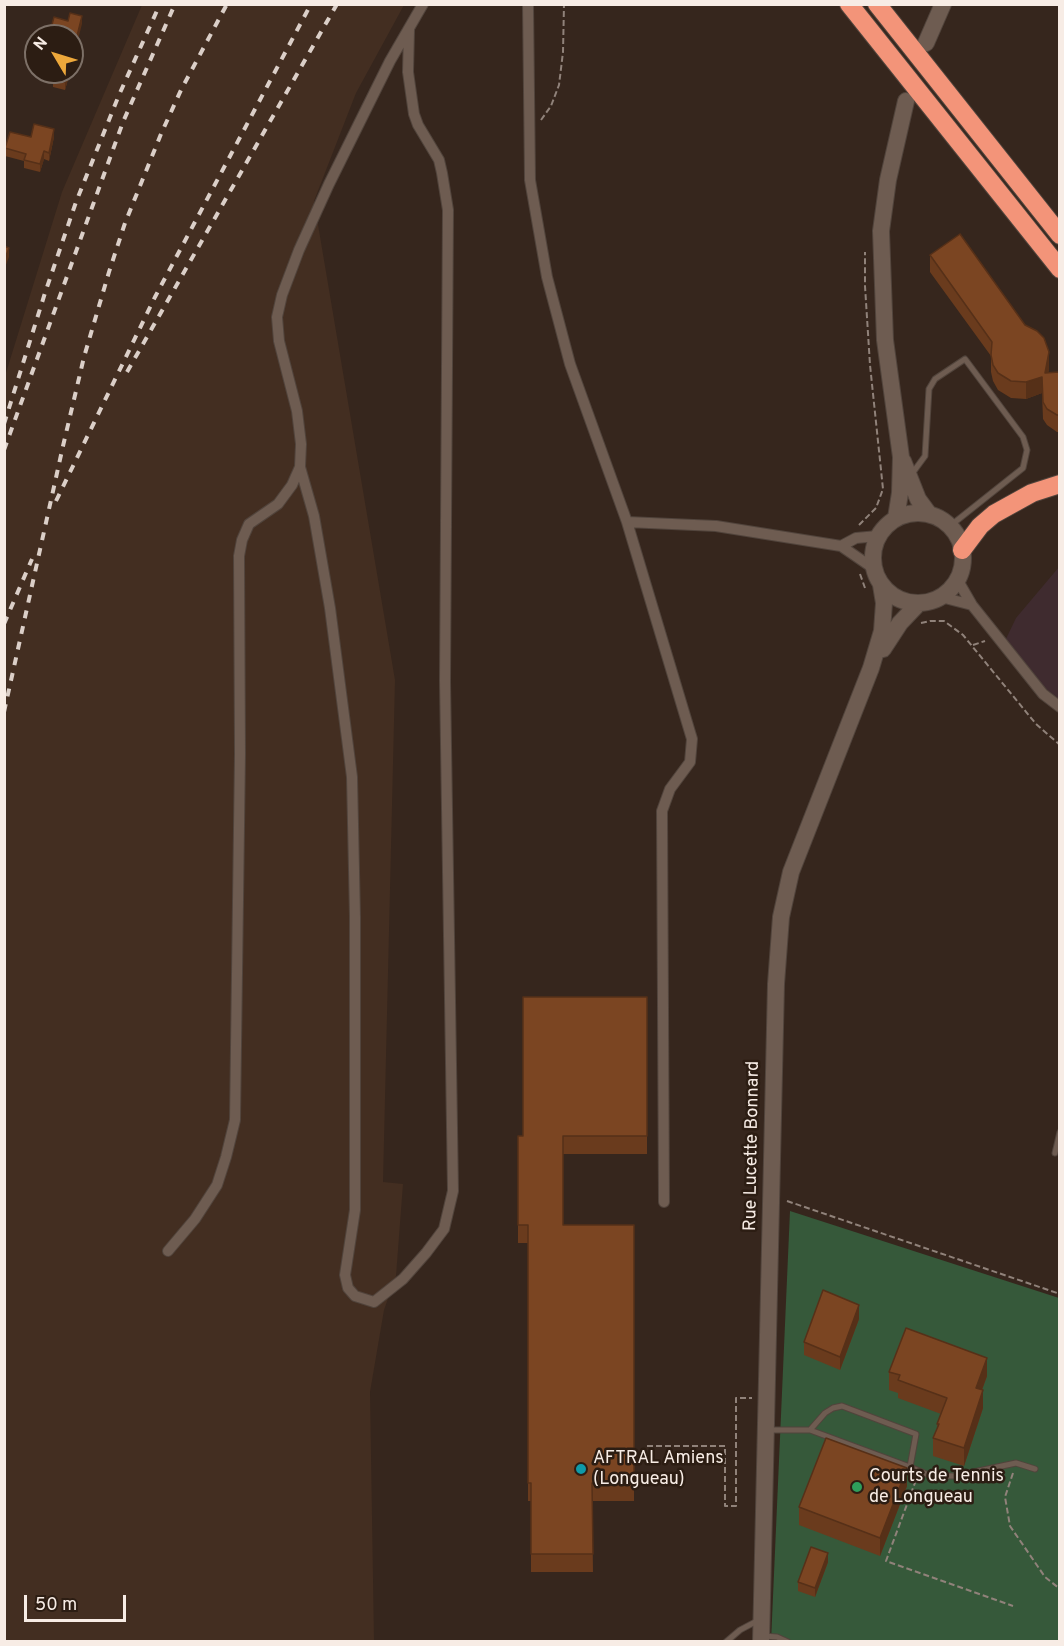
<!DOCTYPE html>
<html>
<head>
<meta charset="utf-8">
<style>
  body { margin:0 }
  #map { position:relative; width:1064px; height:1646px; overflow:hidden; background:#36261d; font-family:Overpass,sans-serif }
  canvas { display:block }
  .frame { position:absolute; inset:0; border:6px solid #f7ece5; pointer-events:none }
  .north { position:absolute; left:24px; top:24px; width:60px; height:60px; box-sizing:border-box; background:#2c1d13; border:2px solid #7d7067; border-radius:50%; rotate:308deg; font-size:16px; font-weight:700; line-height:24px; text-align:center; color:#f7ece5 }
  .north::after { content:''; display:block; margin:auto; width:21px; height:27px; background:#eda83b; clip-path:polygon(50% 0,100% 100%,50% 72%,0 100%) }
  .scale { position:absolute; left:24px; top:1595px; width:102px; height:27px; box-sizing:border-box; border:3px solid #f7ece5; border-top:0; padding-left:8px; font-size:18px; line-height:21px; white-space:nowrap; color:#f7ece5; -webkit-text-stroke:4px #2c1d13; paint-order:stroke }
</style>
</head>
<body>
<div id="map">
<canvas width="1064" height="1646"></canvas>
<div class="frame"></div>
<div class="north">N</div>
<div class="scale">50 m</div>
</div>
<script>
const g = document.querySelector('canvas').getContext('2d');
g.lineJoin = 'round';
function paint(path, color) {
  g.fillStyle = color;
  g.fill(path, 'evenodd');
}
function toPath(rows) {
  const path = new Path2D();
  for (const r of rows) {
    if (r.length === 3) {
      path.moveTo(r[0] + r[2], r[1]);
      path.arc(r[0], r[1], r[2], 0, 2 * Math.PI);
      continue;
    }
    path.moveTo(r[0], r[1]);
    for (let i = 2; i < r.length; i += 2) path.lineTo(r[i], r[i + 1]);
  }
  return path;
}
function trace(path, color, width, dash) {
  g.strokeStyle = color;
  g.lineWidth = width;
  g.lineCap = dash ? 'butt' : 'round';
  g.setLineDash(dash || []);
  g.stroke(path);
}
function drawText(font, color, halo, rows, align = 'center') {
  g.font = font + ' Overpass,sans-serif';
  g.lineWidth = 5;
  g.setLineDash([]);
  g.textBaseline = 'middle';
  g.strokeStyle = halo;
  g.fillStyle = color;
  for (const [text, x, y, turn = 0] of rows) {
    g.save();
    g.translate(x, y);
    g.rotate((+turn || 0) * Math.PI / 180);
    g.textAlign = isNaN(turn) ? turn : align;
    if (halo) g.strokeText(text, 0, 0);
    g.fillText(text, 0, 0);
    g.restore();
  }
}
paint(toPath([
  [1059,567,1059,707,1004,643,1016,618]
]), '#3f2b2f');
paint(toPath([
  [142,5,404,5,356,93,314,201,395,680,383,1182,403,1184,396,1276,384,1310,370,1392,374,1641,5,1642,5,376,62,192]
]), '#432e21');
paint(toPath([
  [790,1211,1059,1298,1059,1641,771,1642]
]), '#36593a');
const lane = toPath([
  [911,475,925,456,929,389,935,379,965,359,1023,437,1027,450,1023,468,950,526],
  [1055,1153,1060,1132],
  [767,1430,810,1430,910,1467,916,1434,842,1406,833,1408,825,1413,810,1430],
  [910,1467,931,1476,955,1476,1016,1463,1035,1469],
  [764,1636,777,1637,788,1642],
  [726,1642,740,1630,757,1621]
]);
const street = toPath([
  [528,4,530,180,547,277,570,364,627,522,692,739,690,762,670,789,662,811,664,1202],
  [300,467,314,516,330,608,352,777,355,917,355,1210,345,1275,348,1288,355,1296,374,1302,403,1279,426,1253,444,1229,453,1191,445,681,448,210,442,173,439,160,418,125,414,114,408,72,409,30],
  [627,522,716,526,841,546,873,568],
  [841,546,856,538,878,536],
  [957,579,972,605,1043,694,1060,707],
  [941,597,972,605],
  [168,1251,195,1219,217,1185,226,1157,235,1120,240,754,239,556,242,540,249,524,278,504,292,485,300,467,301,444,297,411,279,341,277,317,282,295,299,250,329,184,390,61,423,4]
]);
const secondary = toPath([
  [926,43,943,4],
  [903,461,918,499,929,514],
  [918,558,45],
  [896,518,900,493,901,457,885,340,881,231,888,180,906,101],
  [883,649,900,623,919,603],
  [761,1642,776,984,781,917,791,872,871,668,882,631,884,603,881,585]
]);
const highway = toPath([
  [849,4,1060,269],
  [877,4,1060,235],
  [962,550,980,526,994,514,1032,493,1060,484]
]);
trace(lane, '#51443c', 7);
trace(street, '#51443c', 12);
trace(secondary, '#51443c', 18);
trace(highway, '#51443c', 20);
trace(toPath([
  [541,120,551,106,559,85,563,52,564,4],
  [859,525,876,508,883,489,870,365,865,286,865,252],
  [860,574,865,588],
  [921,623,930,621,944,621,963,635,1036,724,1060,745],
  [973,645,985,641],
  [787,1201,1060,1294],
  [647,1446,725,1446,725,1506,736,1506,736,1398,752,1398],
  [1013,1473,1005,1497,1010,1526,1045,1577,1060,1589],
  [916,1480,886,1561,1013,1606]
]), '#90827a', 2, [6, 3]);
trace(lane, '#6e5c51', 5);
trace(street, '#6e5c51', 10);
trace(secondary, '#6e5c51', 16);
trace(highway, '#f39479', 18);
trace(toPath([
  [127,372,337,4],
  [4,424,45,293,76,202,119,95,160,4],
  [4,450,123,122,175,4],
  [56,501,155,297,311,4],
  [4,624,32,559],
  [4,712,63,446,84,357,109,272,125,223,161,134,181,90,227,4]
]), '#dbcfc8', 4, [8, 8]);
paint(toPath([
  [55,72,70,72,65,90,53,87,53,79],
  [31,137,54,137,49,161,44,159,40,172,24,168,24,161,5,156,5,148],
  [930,255,1049,369,1048,373,1059,372,1059,432,1057,432,1047,425,1043,419,1042,393,1026,399,1011,398,998,390,993,381,991,372,991,356,930,272],
  [647,997,647,1154,563,1154,563,1225,634,1225,634,1501,592,1501,593,1572,531,1572,531,1501,528,1501,528,1243,518,1243,518,1136,523,1136],
  [859,1319,840,1370,804,1355,804,1342],
  [889,1372,987,1376,982,1390,983,1408,964,1466,933,1456,933,1438,937,1429,937,1424,941,1414,898,1398,898,1393,889,1390],
  [907,1486,880,1556,799,1525,799,1507],
  [828,1562,815,1597,798,1591,798,1582]
]), '#6a3b1d');
paint(toPath([
  [82,16,82,24,72,63,72,56],
  [68,72,70,72,65,90,65,82],
  [54,129,54,137,49,161,49,153],
  [44,151,44,159,40,172,40,164],
  [9,248,9,257,4,270,4,261],
  [1049,352,1049,369,1045,390,1045,373],
  [1042,377,1042,393,1026,399,1026,382],
  [859,1305,859,1319,840,1370,840,1357],
  [987,1358,987,1376,976,1406,976,1388],
  [983,1390,983,1408,964,1466,964,1448],
  [907,1468,907,1486,880,1556,880,1538],
  [828,1553,828,1562,815,1597,815,1588]
]), '#563018');
const building = toPath([
  [70,13,82,16,72,56,72,36,49,36,54,17,68,21,70,13],
  [55,72,68,72,65,82,53,79,55,72],
  [34,124,54,129,49,153,44,151,40,164,24,160,26,154,5,148,10,132,31,137,34,124],
  [960,234,1025,325,1037,331,1044,338,1049,352,1045,373,1059,372,1059,415,1057,415,1047,409,1043,402,1042,377,1026,382,1011,381,998,373,993,365,991,355,992,342,930,255,960,234],
  [4,246,9,248,4,261,4,246],
  [523,997,647,997,647,1136,563,1136,563,1225,634,1225,634,1483,592,1483,593,1554,531,1554,531,1483,528,1483,528,1225,518,1225,518,1136,523,1136,523,997],
  [823,1290,859,1305,840,1357,804,1342,823,1290],
  [906,1328,987,1358,976,1388,983,1390,964,1448,933,1438,939,1424,937,1424,947,1398,898,1380,900,1375,889,1372,906,1328],
  [826,1438,907,1468,880,1538,799,1507,826,1438],
  [811,1547,828,1553,815,1588,798,1582,811,1547]
]);
paint(building, '#7b4522');
trace(building, '#563018', 1.5);
for (const [x, y, r, color] of [
  [581,1469,6,"#0f9aa8"],
  [857,1487,6,"#2e9e5b"]
]) {
  const dot = new Path2D();
  dot.arc(x, y, r, 0, 2 * Math.PI);
  g.fillStyle = color;
  g.fill(dot);
  trace(dot, '#2c1d13', 2);
}
drawText('18px', '#f7ece5', '#2c1d13', [
  ["Rue Lucette Bonnard",753,1146,-89]
]);
drawText('18px', '#f7ece5', '#2c1d13', [
  ["AFTRAL Amiens",593,1459],
  ["(Longueau)",593,1480],
  ["Courts de Tennis",869,1477],
  ["de Longueau",869,1498]
], 'left');
</script>
</body>
</html>
